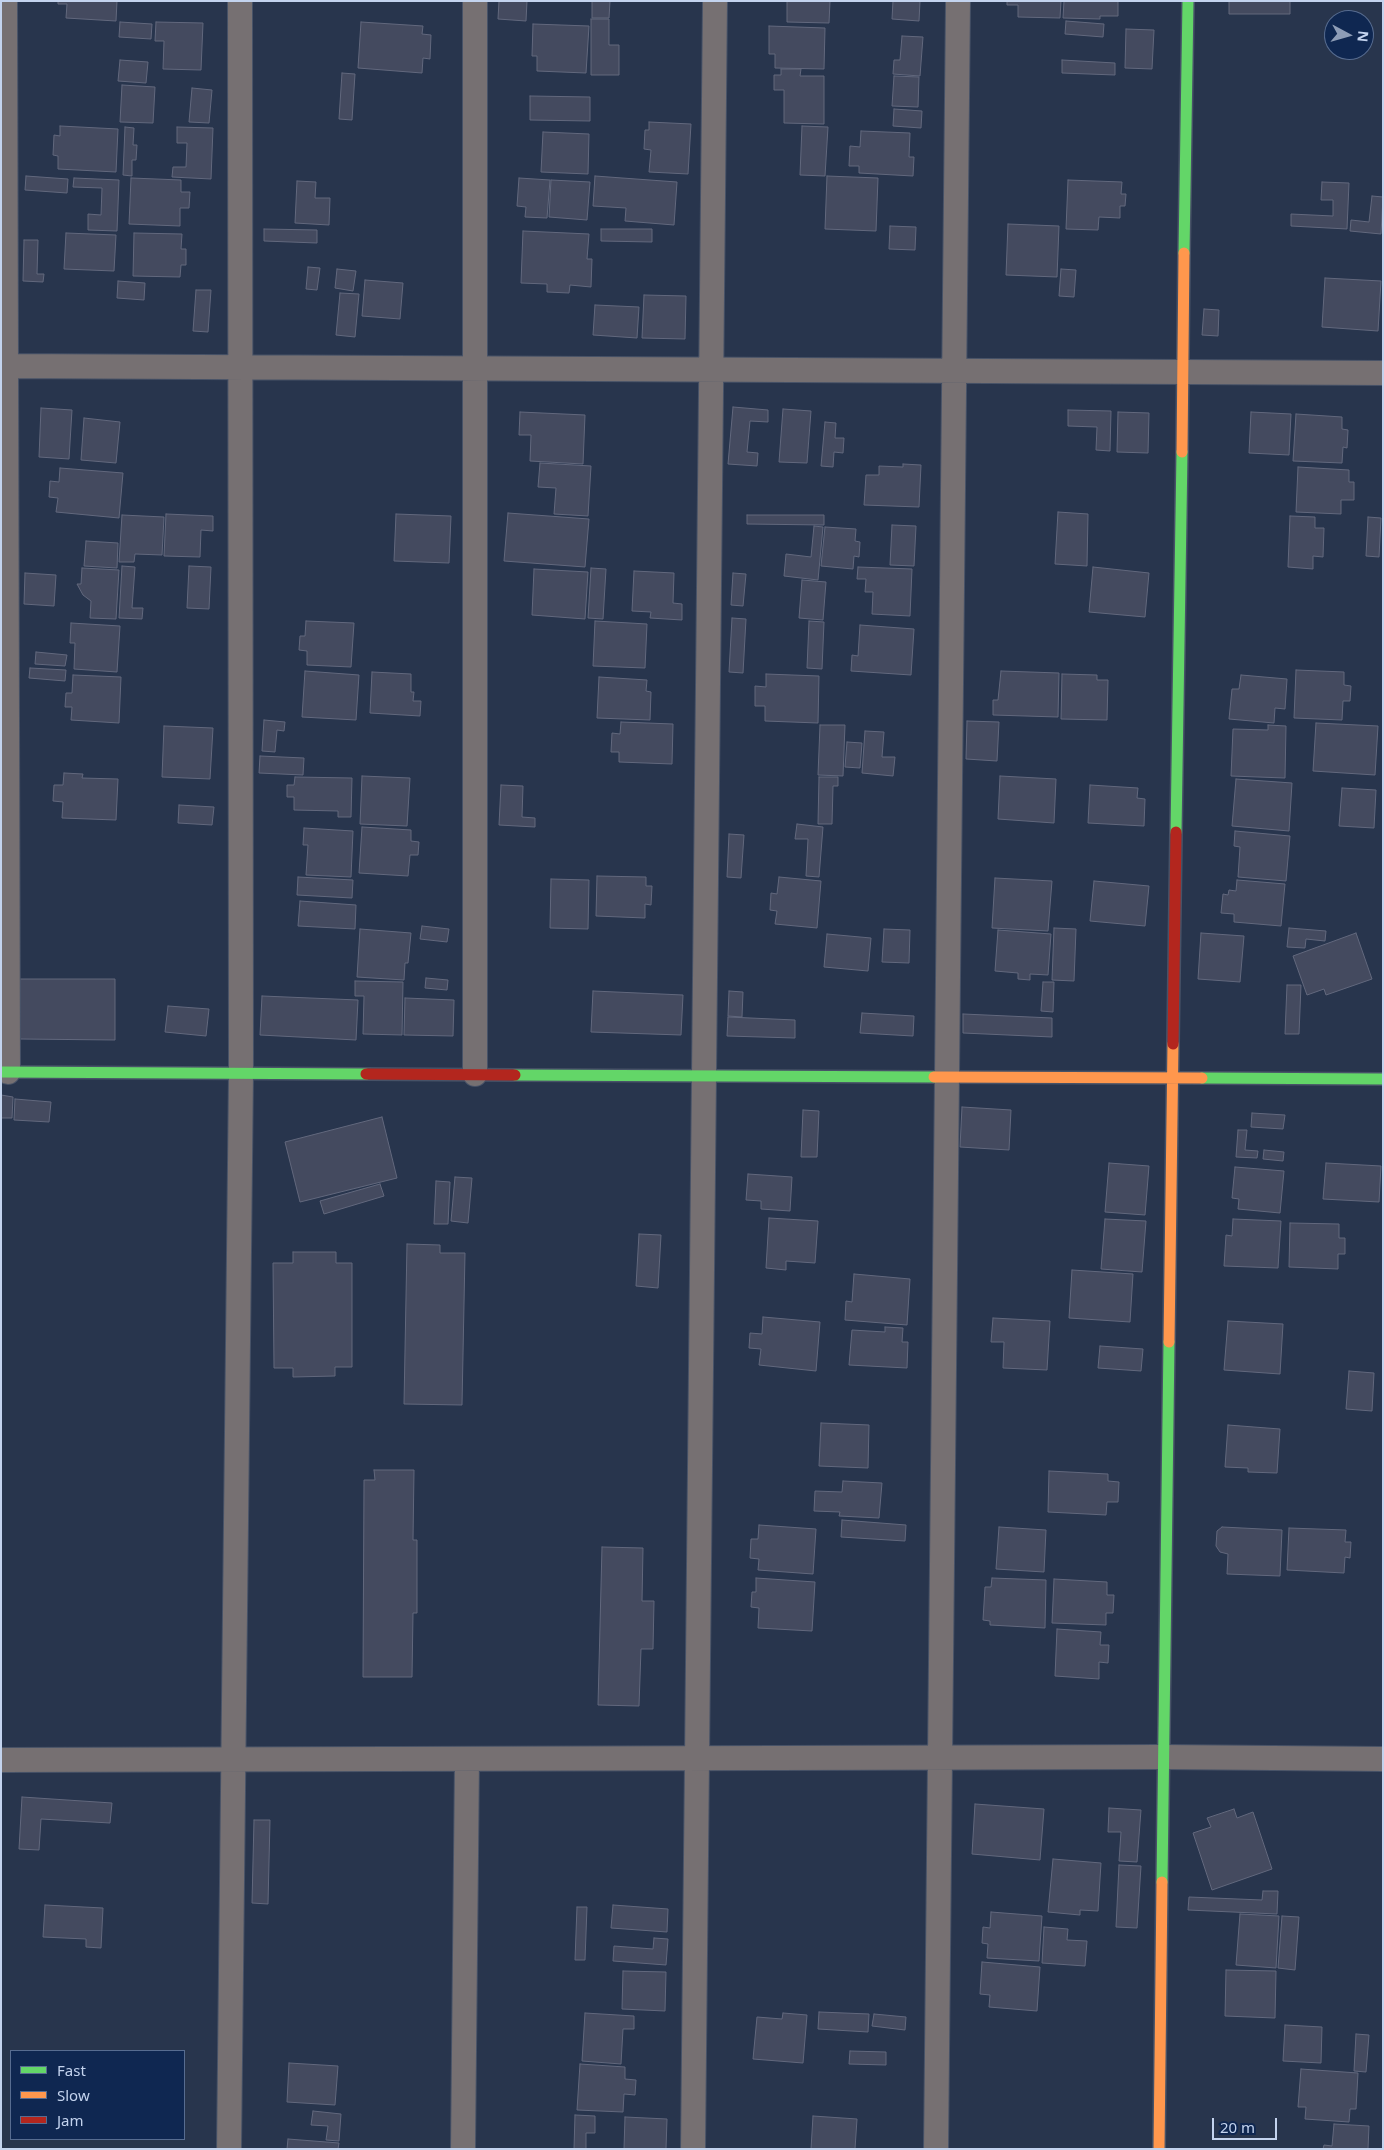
<!DOCTYPE html>
<html>
<head>
<meta charset="utf-8">
<style>
  body { margin:0 }
  #map { position:relative; width:1384px; height:2150px; overflow:hidden; background:#28354d; font-family:"Noto Sans",sans-serif }
  canvas { display:block }
  .frame { position:absolute; inset:0; border:2px solid #c3d3ee; pointer-events:none }
  .legend { position:absolute; left:10px; top:2050px; width:175px; height:90px; box-sizing:border-box; background:#0f2751; border:1px solid #576c90; margin:0; padding:6px 9px; list-style:none; font-size:15px; color:#c3d3ee }
  .legend li { display:flex; align-items:center; gap:10px; height:25px }
  .legend b { width:25px; border:1px solid #576c90 }
  .north { position:absolute; left:1324px; top:10px; width:50px; height:50px; box-sizing:border-box; background:#0f2751; border:1px solid #576c90; border-radius:50%; rotate:96deg; font-size:14px; font-weight:700; line-height:20px; text-align:center; color:#c3d3ee }
  .north::after { content:''; display:block; margin:auto; width:18px; height:22px; background:#8d9cb6; clip-path:polygon(50% 0,100% 100%,50% 72%,0 100%) }
  .scale { position:absolute; left:1212px; top:2118px; width:65px; height:22px; box-sizing:border-box; border:2px solid #c3d3ee; border-top:0; padding-left:6px; font-size:15px; line-height:18px; white-space:nowrap; color:#c3d3ee; -webkit-text-stroke:4px #0f2751; paint-order:stroke }
</style>
</head>
<body>
<div id="map">
<canvas width="1384" height="2150"></canvas>
<div class="frame"></div>
<ul class="legend">
<li><b style="height:6px;background:#63d668"></b>Fast</li>
<li><b style="height:6px;background:#ff974d"></b>Slow</li>
<li><b style="height:6px;background:#b3261e"></b>Jam</li>
</ul>
<div class="north">N</div>
<div class="scale">20 m</div>
</div>
<script>
const g = document.querySelector('canvas').getContext('2d');
g.lineJoin = 'round';
function paint(path, color) {
  g.fillStyle = color;
  g.fill(path, 'evenodd');
}
function toPath(rows) {
  const path = new Path2D();
  for (const r of rows) {
    path.moveTo(r[0], r[1]);
    for (let i = 2; i < r.length; i += 2) path.lineTo(r[i], r[i + 1]);
  }
  return path;
}
function trace(path, color, width, dash) {
  g.strokeStyle = color;
  g.lineWidth = width;
  g.lineCap = dash ? 'butt' : 'round';
  g.setLineDash(dash || []);
  g.stroke(path);
}
const building = toPath([
  [58,1,117,1,116,21,66,18,67,4,58,4,58,1],
  [499,1,527,1,526,21,498,19,499,1],
  [592,1,610,1,609,18,592,18,592,1],
  [787,1,830,1,829,23,787,22,787,1],
  [893,1,920,1,919,21,892,19,893,1],
  [1007,1,1061,1,1060,18,1018,17,1018,5,1007,5,1007,1],
  [1064,1,1118,1,1118,16,1100,16,1100,19,1063,18,1064,1],
  [1229,1,1290,1,1290,14,1229,14,1229,1],
  [591,19,609,19,609,45,619,45,619,75,591,75,591,19],
  [1066,21,1104,24,1103,37,1065,34,1066,21],
  [120,22,152,24,151,39,119,37,120,22],
  [156,22,203,23,201,70,163,69,164,41,155,41,156,22],
  [361,22,423,26,422,34,431,35,430,59,423,58,422,73,358,68,361,22],
  [533,24,589,26,586,73,537,71,537,56,532,56,533,24],
  [769,26,825,28,824,69,775,68,775,54,769,54,769,26],
  [1126,29,1154,30,1152,69,1125,68,1126,29],
  [902,36,923,37,920,76,893,74,894,60,900,60,902,36],
  [120,60,148,62,146,83,118,81,120,60],
  [1062,60,1115,63,1115,75,1062,73,1062,60],
  [781,69,801,69,800,76,824,76,824,124,784,123,784,90,774,90,774,75,781,75,781,69],
  [342,73,355,74,352,120,339,119,342,73],
  [894,76,919,77,918,107,892,106,894,76],
  [122,85,155,87,153,123,120,122,122,85],
  [192,88,212,90,209,123,189,122,192,88],
  [530,96,590,97,590,121,530,120,530,96],
  [894,109,922,111,921,128,893,126,894,109],
  [649,122,691,124,688,174,649,172,651,150,644,149,645,130,649,130,649,122],
  [60,126,118,129,116,172,58,169,58,156,53,155,54,135,60,136,60,126],
  [802,126,828,127,825,176,800,175,802,126],
  [125,127,134,128,133,145,137,145,136,160,132,160,132,176,123,175,125,127],
  [177,127,213,128,211,179,172,177,173,167,186,167,187,143,177,143,177,127],
  [861,131,910,133,909,157,914,157,913,176,859,173,859,166,849,166,850,146,860,147,861,131],
  [543,132,589,134,588,174,541,172,543,132],
  [26,176,68,179,67,193,25,190,26,176],
  [595,176,677,182,674,225,625,221,626,208,593,206,595,176],
  [827,176,878,178,876,231,825,229,827,176],
  [74,178,119,180,117,231,88,230,88,214,101,215,102,188,73,187,74,178],
  [131,178,181,180,181,192,190,192,189,208,180,208,180,226,129,224,131,178],
  [519,178,550,180,547,218,525,217,526,207,517,206,519,178],
  [551,180,590,182,587,220,549,217,551,180],
  [1068,180,1122,182,1121,194,1126,194,1125,206,1120,206,1120,218,1099,217,1098,230,1066,229,1068,180],
  [297,181,316,182,315,198,330,198,329,225,295,223,297,181],
  [1322,182,1349,183,1347,229,1291,226,1291,214,1333,216,1333,200,1321,200,1322,182],
  [1372,196,1383,197,1381,234,1350,231,1351,220,1369,222,1372,196],
  [1008,224,1059,226,1057,277,1006,275,1008,224],
  [890,226,916,227,915,250,889,249,890,226],
  [264,229,317,230,317,243,264,241,264,229],
  [601,229,652,229,652,242,601,241,601,229],
  [523,231,589,234,587,259,592,259,591,287,570,285,569,293,547,292,547,284,521,283,523,231],
  [66,233,116,235,114,271,64,269,66,233],
  [134,233,182,234,181,249,186,249,186,265,181,265,180,277,133,276,134,233],
  [24,240,38,240,37,274,44,274,43,282,23,281,24,240],
  [308,267,320,268,317,290,306,289,308,267],
  [337,269,356,271,353,291,335,288,337,269],
  [1061,269,1076,270,1074,297,1059,296,1061,269],
  [1325,278,1381,281,1378,331,1322,327,1325,278],
  [365,280,403,283,400,319,362,316,365,280],
  [118,281,145,283,144,300,117,298,118,281],
  [196,290,211,290,208,332,193,331,196,290],
  [340,293,359,294,355,337,336,335,340,293],
  [644,295,686,296,685,339,642,338,644,295],
  [595,305,639,307,637,338,593,335,595,305],
  [1204,309,1219,310,1218,336,1202,335,1204,309],
  [733,407,768,410,768,422,750,421,747,452,758,453,757,466,728,464,733,407],
  [41,408,72,410,69,459,39,457,41,408],
  [783,409,811,411,807,463,779,462,783,409],
  [1068,410,1111,411,1110,451,1096,450,1097,427,1068,426,1068,410],
  [520,412,585,415,583,464,530,461,531,435,519,435,520,412],
  [1118,412,1149,413,1148,453,1117,452,1118,412],
  [1251,412,1291,414,1289,455,1249,453,1251,412],
  [1296,414,1342,417,1342,429,1348,430,1347,448,1343,447,1342,463,1293,461,1296,414],
  [84,418,120,422,116,463,81,460,84,418],
  [825,422,836,423,835,438,844,438,843,453,834,452,833,467,821,466,825,422],
  [540,463,591,466,588,516,554,514,556,488,538,487,540,463],
  [903,464,921,465,919,507,864,505,866,475,879,475,879,466,903,467,903,464],
  [1298,467,1349,470,1349,482,1354,482,1354,500,1341,500,1341,514,1296,512,1298,467],
  [60,468,123,473,119,518,56,512,58,498,49,497,50,481,59,482,60,468],
  [1058,512,1088,514,1087,566,1055,564,1058,512],
  [508,513,589,519,585,567,504,561,508,513],
  [166,514,213,516,213,531,201,530,200,557,164,556,166,514],
  [396,514,451,516,449,563,394,561,396,514],
  [122,515,164,517,162,555,135,554,134,562,119,562,122,515],
  [747,515,824,515,824,525,747,524,747,515],
  [1290,516,1315,517,1315,528,1324,528,1323,557,1313,556,1313,569,1288,567,1290,516],
  [1368,517,1381,518,1379,557,1366,556,1368,517],
  [892,525,916,526,914,566,890,565,892,525],
  [814,526,823,527,818,580,784,576,786,554,811,557,814,526],
  [825,527,856,529,855,541,860,542,859,557,854,556,853,569,821,566,825,527],
  [86,541,118,543,117,568,84,566,86,541],
  [122,566,135,567,132,608,143,608,142,619,119,618,122,566],
  [189,566,211,567,209,609,187,608,189,566],
  [858,567,912,569,910,616,872,614,873,592,865,592,866,579,857,579,858,567],
  [1093,567,1149,573,1145,617,1089,612,1093,567],
  [82,568,119,570,116,619,90,618,91,601,83,595,77,584,81,584,82,568],
  [591,568,606,569,603,619,588,618,591,568],
  [534,569,588,572,585,619,532,615,534,569],
  [634,571,674,573,673,603,682,604,682,620,650,618,651,612,632,611,634,571],
  [25,573,56,575,54,606,24,604,25,573],
  [733,573,746,574,743,606,731,605,733,573],
  [802,580,826,582,823,620,799,618,802,580],
  [732,618,746,619,743,673,729,672,732,618],
  [306,621,354,623,351,667,307,665,307,651,299,650,300,636,305,636,306,621],
  [595,621,647,624,645,668,593,666,595,621],
  [809,621,824,622,822,669,807,668,809,621],
  [71,623,120,626,117,672,74,669,75,643,70,643,71,623],
  [860,625,914,629,911,675,851,671,852,655,858,656,860,625],
  [36,652,67,655,65,666,35,664,36,652],
  [30,668,66,670,65,681,29,678,30,668],
  [1296,670,1344,672,1344,685,1351,686,1350,701,1343,701,1342,720,1294,718,1296,670],
  [305,671,359,675,356,720,302,717,305,671],
  [1001,671,1059,673,1058,717,993,715,993,700,998,700,1001,671],
  [372,672,411,674,411,692,414,692,413,701,421,701,420,716,370,713,372,672],
  [766,674,819,676,818,723,765,721,765,706,755,706,755,686,766,687,766,674],
  [1062,674,1097,675,1097,680,1108,680,1107,720,1061,719,1062,674],
  [73,675,121,677,119,723,71,720,72,707,65,707,66,693,72,693,73,675],
  [1241,675,1287,679,1285,709,1275,708,1274,723,1229,719,1232,689,1239,689,1241,675],
  [599,677,647,680,646,691,651,692,650,720,597,718,599,677],
  [264,720,285,722,284,731,277,730,275,752,262,751,264,720],
  [967,721,999,722,997,761,966,759,967,721],
  [621,722,673,724,672,764,619,762,619,752,611,752,612,733,620,734,621,722],
  [1316,723,1378,726,1375,775,1313,771,1316,723],
  [820,725,845,725,843,776,818,775,820,725],
  [1268,725,1286,726,1285,778,1231,776,1233,729,1268,730,1268,725],
  [164,726,213,728,210,779,162,777,164,726],
  [865,731,884,732,882,757,895,757,893,776,862,773,865,731],
  [847,742,862,743,860,768,845,767,847,742],
  [260,756,304,758,303,775,259,773,260,756],
  [64,773,83,774,82,778,118,779,116,820,62,818,63,802,53,801,54,785,63,785,64,773],
  [362,776,410,778,407,826,360,824,362,776],
  [1000,776,1056,779,1054,823,998,819,1000,776],
  [295,777,352,778,351,817,338,817,338,811,294,810,294,797,287,797,287,785,294,785,295,777],
  [819,777,838,777,838,786,833,786,832,824,818,824,819,777],
  [1236,779,1292,783,1289,831,1232,826,1236,779],
  [501,785,523,786,522,817,535,818,535,827,499,825,501,785],
  [1090,785,1138,788,1137,798,1145,799,1144,826,1088,823,1090,785],
  [1342,788,1376,790,1374,828,1339,826,1342,788],
  [179,805,214,807,212,825,178,823,179,805],
  [797,824,823,827,819,877,806,876,808,839,795,839,797,824],
  [362,827,411,830,411,841,419,842,418,855,410,855,408,876,359,873,362,827],
  [304,828,353,831,351,877,306,875,308,845,303,845,304,828],
  [1235,831,1290,836,1286,881,1238,877,1240,847,1234,846,1235,831],
  [729,834,744,835,741,878,727,877,729,834],
  [597,876,646,877,646,886,652,886,651,905,645,904,645,918,596,916,597,876],
  [298,877,353,880,352,898,297,895,298,877],
  [779,877,821,881,817,928,775,924,777,911,770,910,771,893,777,894,779,877],
  [995,878,1052,881,1048,931,992,928,995,878],
  [551,879,589,880,588,929,550,928,551,879],
  [1237,880,1285,884,1281,926,1234,922,1234,914,1221,913,1223,894,1228,895,1229,890,1236,891,1237,880],
  [1094,881,1149,886,1145,926,1090,921,1094,881],
  [300,901,356,905,355,929,298,926,300,901],
  [422,926,449,929,447,942,420,939,422,926],
  [1054,928,1076,929,1074,981,1052,980,1054,928],
  [1289,928,1326,931,1325,941,1306,939,1305,948,1287,947,1289,928],
  [360,929,411,933,408,963,405,963,404,980,357,977,360,929],
  [884,929,910,930,909,963,882,962,884,929],
  [998,930,1051,934,1048,975,1030,974,1030,980,1018,979,1018,973,995,971,998,930],
  [1201,933,1244,936,1240,982,1198,979,1201,933],
  [1356,933,1372,979,1326,995,1324,989,1307,995,1293,956,1356,933],
  [827,934,871,938,868,971,824,967,827,934],
  [426,978,448,980,447,990,425,988,426,978],
  [20,979,115,979,115,1040,20,1039,20,979],
  [355,981,403,982,402,1035,363,1034,364,996,355,996,355,981],
  [1043,982,1054,982,1053,1012,1041,1011,1043,982],
  [1287,985,1301,985,1299,1034,1285,1034,1287,985],
  [593,991,683,995,681,1035,591,1032,593,991],
  [729,991,743,992,742,1017,728,1016,729,991],
  [262,996,358,1000,356,1040,260,1035,262,996],
  [405,998,454,1000,453,1036,404,1035,405,998],
  [168,1006,209,1009,206,1036,165,1032,168,1006],
  [862,1013,914,1016,913,1036,860,1033,862,1013],
  [963,1014,1052,1018,1052,1037,963,1033,963,1014],
  [728,1017,795,1020,795,1038,727,1036,728,1017],
  [1,1095,13,1097,12,1118,1,1118,1,1095],
  [15,1099,51,1102,49,1122,14,1120,15,1099],
  [962,1107,1011,1110,1009,1150,960,1147,962,1107],
  [803,1110,819,1111,817,1157,801,1157,803,1110],
  [1252,1113,1285,1115,1283,1129,1251,1127,1252,1113],
  [382,1117,397,1178,300,1202,285,1142,382,1117],
  [1238,1130,1247,1130,1245,1150,1258,1151,1257,1158,1236,1157,1238,1130],
  [1264,1150,1284,1152,1283,1161,1263,1159,1264,1150],
  [1109,1163,1149,1166,1145,1215,1105,1212,1109,1163],
  [1326,1163,1381,1166,1379,1202,1323,1199,1326,1163],
  [1235,1167,1284,1171,1280,1213,1238,1209,1239,1199,1232,1198,1235,1167],
  [748,1174,792,1177,790,1211,761,1209,761,1201,746,1200,748,1174],
  [455,1177,472,1178,468,1223,451,1221,455,1177],
  [436,1181,450,1182,448,1224,434,1224,436,1181],
  [380,1184,384,1196,324,1214,320,1201,380,1184],
  [769,1218,818,1221,815,1263,786,1261,786,1270,766,1268,769,1218],
  [1105,1219,1146,1221,1142,1272,1101,1269,1105,1219],
  [1233,1219,1281,1221,1278,1268,1224,1266,1226,1235,1232,1236,1233,1219],
  [1290,1223,1339,1224,1339,1238,1345,1238,1345,1254,1338,1254,1338,1269,1289,1267,1290,1223],
  [639,1234,661,1235,658,1288,636,1286,639,1234],
  [407,1244,440,1245,440,1253,465,1253,462,1405,404,1404,407,1244],
  [293,1252,336,1252,336,1263,352,1263,352,1367,335,1367,335,1376,293,1377,293,1368,274,1368,273,1263,293,1263,293,1252],
  [1072,1270,1133,1274,1130,1322,1069,1318,1072,1270],
  [854,1274,910,1279,907,1325,845,1320,846,1301,852,1302,854,1274],
  [763,1317,820,1322,816,1371,759,1365,761,1349,749,1348,750,1333,762,1334,763,1317],
  [993,1318,1050,1321,1047,1370,1003,1368,1004,1342,991,1342,993,1318],
  [1228,1321,1283,1324,1280,1374,1224,1370,1228,1321],
  [885,1327,903,1328,902,1342,908,1342,907,1368,849,1365,852,1330,885,1332,885,1327],
  [1100,1346,1143,1349,1141,1371,1098,1368,1100,1346],
  [1349,1371,1374,1373,1372,1411,1346,1409,1349,1371],
  [821,1423,869,1425,868,1468,819,1466,821,1423],
  [1228,1425,1280,1429,1277,1473,1248,1472,1248,1468,1225,1467,1228,1425],
  [374,1470,414,1470,413,1540,417,1540,417,1613,413,1613,412,1677,363,1677,364,1480,375,1480,374,1470],
  [1049,1471,1108,1474,1108,1481,1119,1482,1118,1502,1107,1502,1106,1515,1048,1512,1049,1471],
  [843,1481,882,1483,879,1518,839,1516,840,1512,814,1511,815,1491,842,1492,843,1481],
  [842,1520,906,1525,905,1541,841,1537,842,1520],
  [759,1525,816,1529,813,1574,758,1570,759,1559,750,1558,751,1539,758,1539,759,1525],
  [999,1527,1046,1530,1044,1572,996,1569,999,1527],
  [1222,1527,1282,1530,1280,1576,1227,1574,1228,1554,1220,1552,1216,1546,1217,1531,1222,1527],
  [1289,1528,1346,1530,1345,1542,1351,1542,1350,1558,1345,1557,1344,1573,1287,1570,1289,1528],
  [602,1547,643,1548,642,1601,654,1601,653,1649,641,1649,639,1706,598,1705,602,1547],
  [756,1578,815,1582,812,1631,758,1628,759,1608,751,1607,752,1592,756,1592,756,1578],
  [992,1578,1046,1580,1045,1628,990,1625,990,1621,983,1620,985,1587,991,1587,992,1578],
  [1054,1579,1107,1582,1107,1595,1114,1595,1113,1613,1106,1613,1106,1625,1052,1623,1054,1579],
  [1057,1629,1101,1632,1100,1645,1109,1645,1108,1663,1099,1662,1099,1679,1055,1676,1057,1629],
  [22,1797,112,1803,110,1823,41,1819,39,1850,19,1849,22,1797],
  [975,1804,1044,1809,1040,1860,972,1854,975,1804],
  [1109,1808,1141,1810,1137,1862,1119,1861,1121,1832,1108,1832,1109,1808],
  [1234,1809,1237,1818,1253,1812,1272,1869,1212,1890,1193,1833,1211,1827,1207,1818,1234,1809],
  [254,1820,270,1820,268,1904,252,1903,254,1820],
  [1053,1859,1101,1863,1098,1911,1080,1910,1080,1915,1048,1912,1053,1859],
  [1119,1865,1141,1866,1137,1928,1116,1927,1119,1865],
  [1263,1891,1278,1891,1277,1914,1188,1910,1189,1897,1262,1900,1263,1891],
  [45,1905,103,1908,101,1948,86,1947,86,1939,43,1937,45,1905],
  [613,1905,668,1909,667,1932,611,1928,613,1905],
  [577,1907,587,1907,585,1960,575,1960,577,1907],
  [991,1912,1042,1916,1039,1961,987,1958,988,1944,982,1943,983,1927,990,1928,991,1912],
  [1240,1914,1279,1916,1276,1968,1236,1965,1240,1914],
  [1282,1916,1299,1917,1295,1970,1278,1968,1282,1916],
  [1044,1927,1068,1929,1067,1940,1087,1941,1085,1966,1042,1963,1044,1927],
  [654,1938,668,1939,666,1965,613,1961,614,1946,653,1949,654,1938],
  [982,1962,1040,1967,1037,2011,989,2007,990,1995,980,1994,982,1962],
  [1226,1970,1276,1971,1275,2018,1225,2016,1226,1970],
  [623,1971,666,1972,665,2011,622,2009,623,1971],
  [819,2012,869,2014,868,2032,818,2029,819,2012],
  [585,2013,634,2016,634,2029,623,2029,621,2064,582,2061,585,2013],
  [783,2013,807,2015,803,2063,753,2059,757,2017,782,2019,783,2013],
  [874,2014,906,2017,905,2030,872,2026,874,2014],
  [1285,2025,1322,2027,1321,2063,1283,2061,1285,2025],
  [1356,2034,1369,2035,1366,2072,1354,2071,1356,2034],
  [850,2051,886,2052,886,2065,849,2064,850,2051],
  [289,2063,338,2066,335,2105,287,2102,289,2063],
  [580,2064,625,2067,625,2079,636,2080,635,2095,624,2094,623,2112,577,2110,580,2064],
  [1301,2069,1358,2073,1356,2109,1350,2109,1349,2122,1305,2119,1306,2107,1298,2107,1301,2069],
  [313,2111,341,2114,339,2141,326,2140,328,2126,311,2125,313,2111],
  [575,2115,595,2116,595,2133,586,2133,586,2149,574,2149,575,2115],
  [813,2116,857,2119,855,2149,811,2149,813,2116],
  [625,2117,667,2119,666,2149,624,2149,625,2117],
  [1334,2124,1369,2126,1368,2149,1323,2149,1324,2145,1332,2146,1334,2124],
  [288,2139,339,2143,338,2149,287,2149,288,2139]
]);
paint(building, '#444a5f');
trace(building, '#62687d', 1);
const street = toPath([
  [5,1,8,1072],
  [475,1,475,1074],
  [1,366,1383,373],
  [1,1760,1163,1757,1383,1759],
  [229,2149,241,1073,240,1],
  [463,2149,467,1759],
  [693,2149,715,1],
  [936,2149,958,1]
]);
const fast = toPath([
  [1184,253,1188,1],
  [1176,832,1182,452],
  [1,1072,366,1074],
  [515,1075,934,1077],
  [1202,1078,1383,1079],
  [1162,1882,1169,1342]
]);
const slow = toPath([
  [1182,452,1184,253],
  [934,1077,1202,1078],
  [1169,1342,1173,1044],
  [1159,2149,1162,1882]
]);
const jam = toPath([
  [1173,1044,1176,832],
  [366,1074,515,1075]
]);
trace(street, '#475267', 26);
trace(fast, '#475267', 14);
trace(slow, '#475267', 14);
trace(jam, '#475267', 14);
trace(street, '#767072', 24);
trace(fast, '#63d668', 11);
trace(slow, '#ff974d', 11);
trace(jam, '#b3261e', 11);
</script>
</body>
</html>
